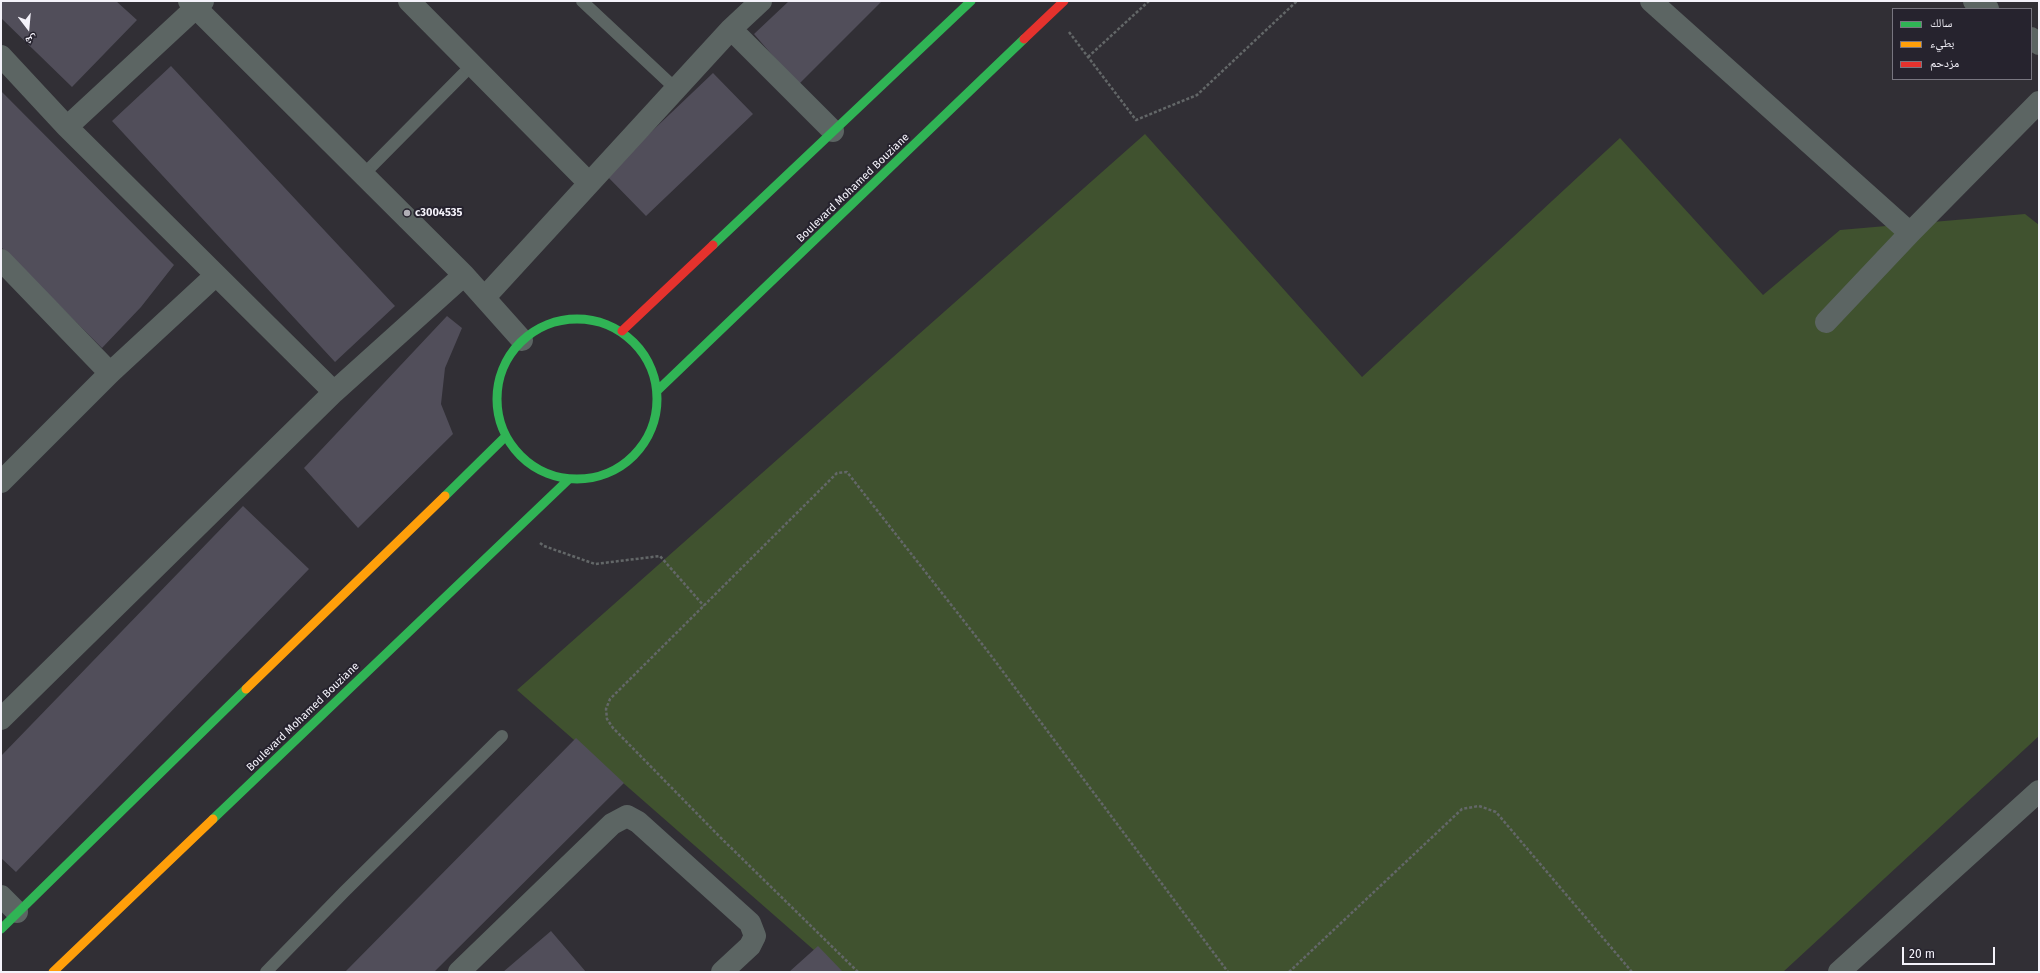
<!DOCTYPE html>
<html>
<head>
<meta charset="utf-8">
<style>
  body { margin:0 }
  #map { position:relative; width:2040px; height:973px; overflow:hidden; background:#312f35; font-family:"Fira Sans","Noto Naskh Arabic",sans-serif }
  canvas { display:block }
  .frame { position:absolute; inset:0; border:2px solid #f4f2fa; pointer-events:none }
  .legend { position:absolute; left:1892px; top:8px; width:140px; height:72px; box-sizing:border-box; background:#26232e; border:1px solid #787680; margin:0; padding:5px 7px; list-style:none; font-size:12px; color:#f4f2fa }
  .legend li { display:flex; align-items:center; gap:8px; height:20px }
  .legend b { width:20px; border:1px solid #787680 }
  .north { position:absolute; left:8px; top:8px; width:40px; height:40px; -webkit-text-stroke:3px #26232e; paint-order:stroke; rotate:164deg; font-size:11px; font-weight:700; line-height:16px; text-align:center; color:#f4f2fa }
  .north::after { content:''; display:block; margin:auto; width:14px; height:18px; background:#f4f2fa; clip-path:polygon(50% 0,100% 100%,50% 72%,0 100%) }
  .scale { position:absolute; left:1902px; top:947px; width:93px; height:18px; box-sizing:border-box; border:2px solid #f4f2fa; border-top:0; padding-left:5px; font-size:12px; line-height:14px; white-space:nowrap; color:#f4f2fa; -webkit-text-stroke:3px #26232e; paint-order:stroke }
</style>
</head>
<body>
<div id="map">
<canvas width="2040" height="973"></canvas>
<div class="frame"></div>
<ul class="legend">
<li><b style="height:5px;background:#30b455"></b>سالك</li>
<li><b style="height:5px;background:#ff9f0a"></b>بطيء</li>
<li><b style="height:5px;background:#e5322d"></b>مزدحم</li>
</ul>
<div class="north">ش</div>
<div class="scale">20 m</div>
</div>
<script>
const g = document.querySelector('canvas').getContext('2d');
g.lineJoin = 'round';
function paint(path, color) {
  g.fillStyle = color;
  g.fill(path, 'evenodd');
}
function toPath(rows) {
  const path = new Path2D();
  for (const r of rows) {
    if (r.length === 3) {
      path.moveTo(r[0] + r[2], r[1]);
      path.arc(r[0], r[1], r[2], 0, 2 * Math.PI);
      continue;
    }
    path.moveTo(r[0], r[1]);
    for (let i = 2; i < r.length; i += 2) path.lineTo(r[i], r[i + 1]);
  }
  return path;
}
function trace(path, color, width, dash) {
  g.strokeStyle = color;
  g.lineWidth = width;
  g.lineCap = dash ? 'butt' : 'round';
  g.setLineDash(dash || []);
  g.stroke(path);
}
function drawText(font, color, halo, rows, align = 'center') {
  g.font = font + ' "Fira Sans",sans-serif';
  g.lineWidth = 4;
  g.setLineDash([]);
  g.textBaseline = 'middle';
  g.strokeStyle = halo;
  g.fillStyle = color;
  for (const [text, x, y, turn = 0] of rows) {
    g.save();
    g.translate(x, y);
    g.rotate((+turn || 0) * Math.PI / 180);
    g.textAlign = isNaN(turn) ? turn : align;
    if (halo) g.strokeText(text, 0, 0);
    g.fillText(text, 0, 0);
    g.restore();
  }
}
paint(toPath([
  [1145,134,1362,377,1620,138,1763,295,1840,230,2025,214,2039,225,2039,736,1783,972,839,972,517,690]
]), '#40522f');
paint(toPath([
  [1,1,116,1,137,20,72,87,1,18],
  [789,1,882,1,798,85,754,34],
  [171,66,395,306,335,362,112,121],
  [713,73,753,114,646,216,606,175],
  [1,91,174,265,141,307,102,348,1,247],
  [447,316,462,328,445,368,441,404,453,434,358,528,304,468],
  [243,506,309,569,16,872,1,858,1,756],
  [576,738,624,783,434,972,345,972],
  [551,931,586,972,503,972],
  [818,946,843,972,789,972]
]), '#514e5a');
trace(toPath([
  [1069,32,1136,120,1197,95,1297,1],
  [1088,57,1149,1],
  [540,543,544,546,595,564,660,556,704,606],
  [858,972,719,836,613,728,607,719,606,709,610,699,837,473,847,472,989,653,1228,972],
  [1289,972,1462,809,1479,806,1496,812,1632,972]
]), '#636768', 2.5, [3, 2]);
trace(toPath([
  [582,1,676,89],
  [363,175,472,65],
  [266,972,345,891,502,736]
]), '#5c6563', 12);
trace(toPath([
  [189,1,464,275,522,340],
  [409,1,589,183],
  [1651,1,1910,233],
  [1974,1,1988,9],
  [731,29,833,131],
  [2031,38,2039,44],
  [1,56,67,127,334,392],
  [67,127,203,1],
  [1,260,110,373],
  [485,297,731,29,761,1],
  [1826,322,1910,233,2039,102],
  [1,482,110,373,216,275],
  [1,719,334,392,464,275],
  [1,896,17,912],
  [459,972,612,824,627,816,638,822,750,923,755,936,750,946,722,972],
  [1839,972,2039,791]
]), '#5c6563', 22);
trace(toPath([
  [713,245,971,1],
  [577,399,80],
  [658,390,1024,39],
  [445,496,505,437],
  [213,819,569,479],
  [1,929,246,689]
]), '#30b455', 9);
trace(toPath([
  [246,689,445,496],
  [53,972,213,819]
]), '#ff9f0a', 9);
trace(toPath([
  [1024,39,1064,1],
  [622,331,713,245]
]), '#e5322d', 9);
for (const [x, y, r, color] of [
  [407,213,4,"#b0aeb5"]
]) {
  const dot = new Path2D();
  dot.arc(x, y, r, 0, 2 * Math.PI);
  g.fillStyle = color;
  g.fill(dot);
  trace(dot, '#26232e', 1.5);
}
drawText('11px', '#f4f2fa', '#26232e', [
  ["Boulevard Mohamed Bouziane",853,188,-44],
  ["Boulevard Mohamed Bouziane",303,717,-44]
]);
drawText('bold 11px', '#f4f2fa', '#26232e', [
  ["c3004535",415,213]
], 'left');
</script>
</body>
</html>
